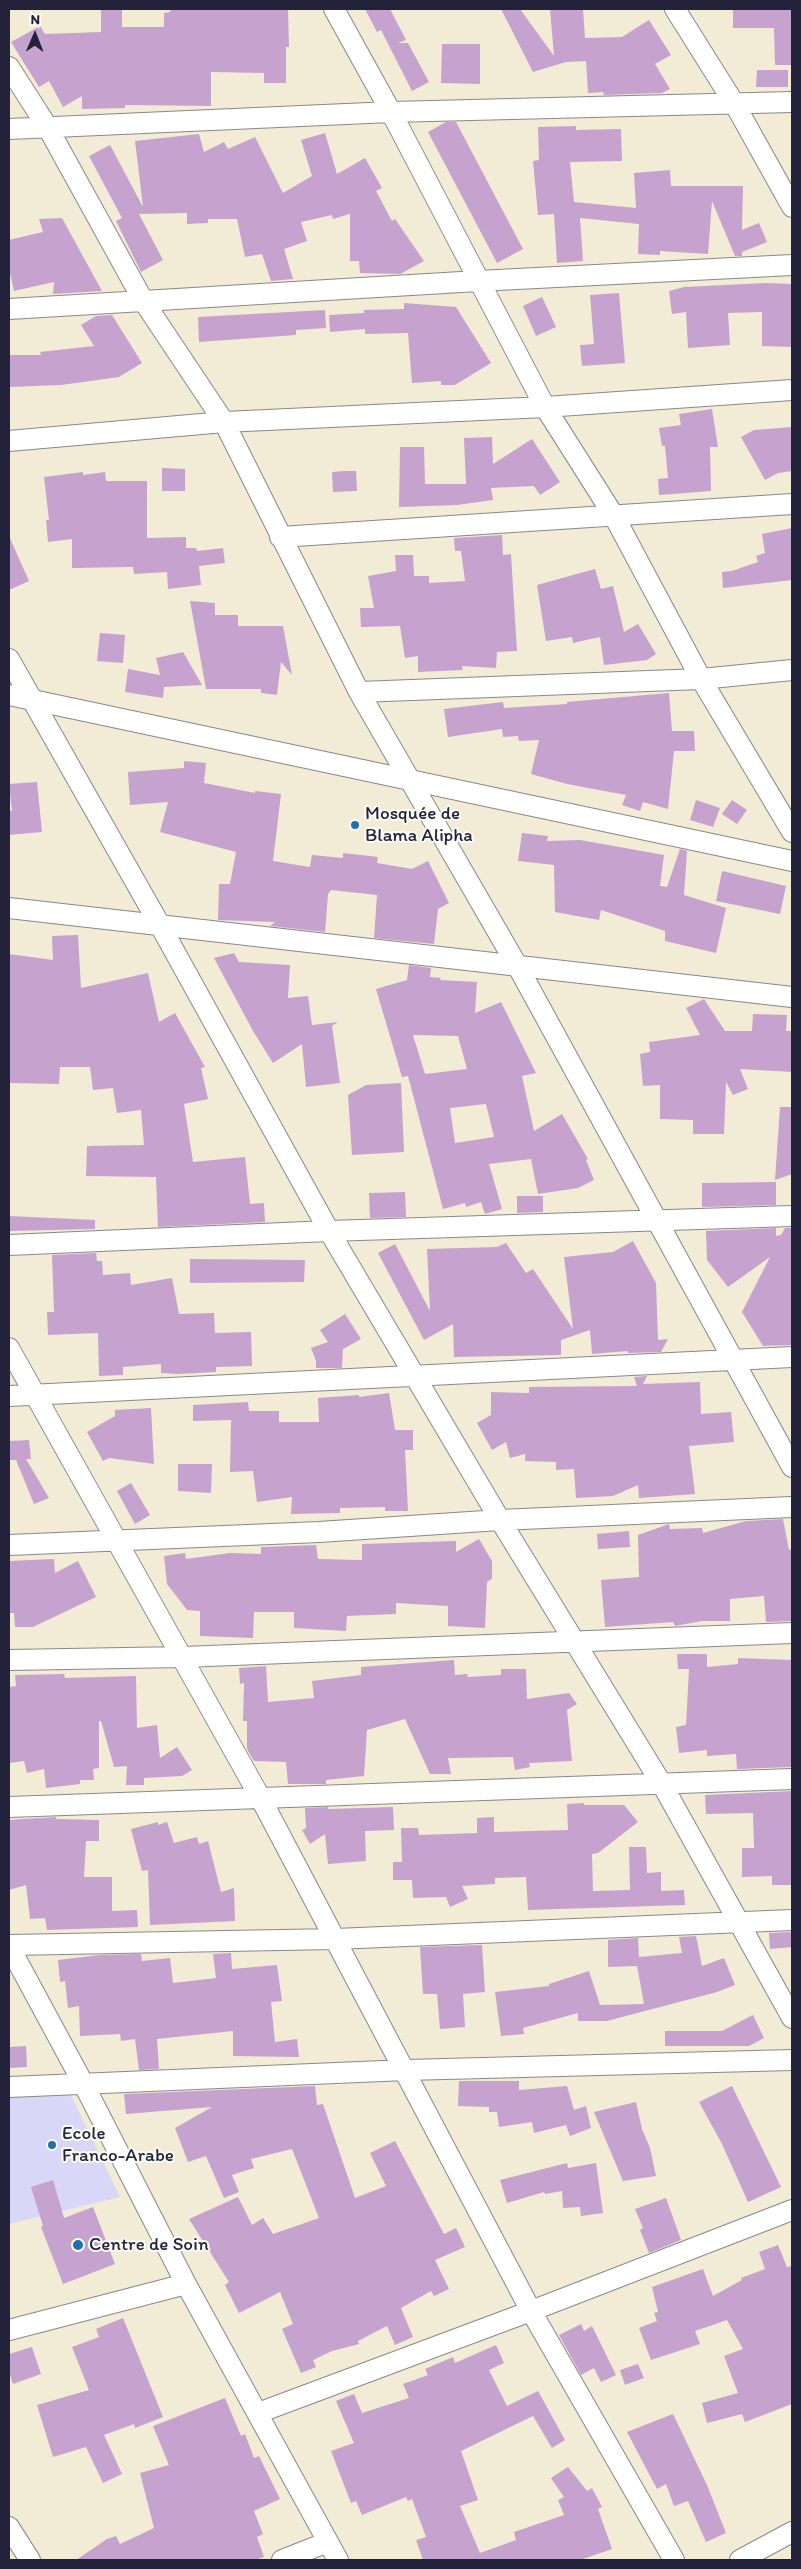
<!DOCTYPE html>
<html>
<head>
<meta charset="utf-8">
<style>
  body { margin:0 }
  #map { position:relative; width:801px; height:2569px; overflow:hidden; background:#f2ecd6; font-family:Itim,sans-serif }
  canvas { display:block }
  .frame { position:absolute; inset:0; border:10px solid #22223b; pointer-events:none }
  .north { position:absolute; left:10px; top:10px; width:50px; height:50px; -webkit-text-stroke:4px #fdfcf7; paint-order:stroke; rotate:1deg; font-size:14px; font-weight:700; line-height:20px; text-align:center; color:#22223b }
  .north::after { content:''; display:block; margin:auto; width:18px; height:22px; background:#22223b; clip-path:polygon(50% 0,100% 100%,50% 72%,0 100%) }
</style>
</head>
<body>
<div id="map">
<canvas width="801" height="2569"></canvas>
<div class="frame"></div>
<div class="north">N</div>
</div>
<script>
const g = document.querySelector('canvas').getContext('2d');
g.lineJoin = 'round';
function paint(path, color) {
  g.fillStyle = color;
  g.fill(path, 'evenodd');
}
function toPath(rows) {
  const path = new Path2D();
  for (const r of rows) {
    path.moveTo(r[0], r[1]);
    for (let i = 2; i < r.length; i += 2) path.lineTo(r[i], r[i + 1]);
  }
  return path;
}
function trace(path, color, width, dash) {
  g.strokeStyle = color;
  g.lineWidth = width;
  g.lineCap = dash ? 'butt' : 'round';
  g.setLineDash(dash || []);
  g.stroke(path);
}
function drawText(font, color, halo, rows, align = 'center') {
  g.font = font + ' Itim,sans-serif';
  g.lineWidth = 4;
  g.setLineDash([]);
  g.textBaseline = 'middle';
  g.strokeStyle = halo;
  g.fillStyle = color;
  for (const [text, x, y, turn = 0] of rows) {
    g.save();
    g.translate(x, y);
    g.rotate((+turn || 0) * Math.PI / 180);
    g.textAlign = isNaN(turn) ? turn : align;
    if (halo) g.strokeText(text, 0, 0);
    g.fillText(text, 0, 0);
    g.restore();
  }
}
paint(toPath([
  [68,2089,120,2197,9,2224,9,2094]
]), '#d8d7f8');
paint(toPath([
  [101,9,122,9,122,27,164,27,164,13,170,12,170,9,288,9,289,47,286,47,286,83,264,83,264,73,211,72,211,106,125,105,125,108,82,109,82,96,63,107,49,81,39,87,11,42,40,26,45,34,101,32],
  [365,9,390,9,406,40,398,43,408,43,429,82,412,91,381,30,377,32],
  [501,9,520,9,554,56,550,9,583,9,585,38,622,37,649,20,671,55,655,64,670,89,662,93,604,95,603,92,588,93,586,61,566,62,533,72],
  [733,9,792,9,792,65,775,65,774,28,733,28],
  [442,44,480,44,480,84,441,83],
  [757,70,788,70,788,87,756,87],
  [446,122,456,122,523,249,497,263,428,132],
  [576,126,576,130,621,129,622,161,570,162,574,202,636,208,634,173,670,170,671,186,743,186,742,230,759,223,767,242,742,252,742,256,735,256,712,201,708,254,660,251,660,255,638,254,639,224,580,218,583,261,557,263,554,214,538,215,533,161,539,160,538,127],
  [325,133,337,174,365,158,382,188,376,191,392,221,395,219,424,261,400,274,360,273,359,261,350,261,350,214,333,219,332,215,301,222,307,241,284,249,293,279,271,281,262,254,245,257,237,219,208,219,208,223,187,224,187,213,139,214,163,260,141,272,116,221,122,218,89,156,110,145,143,207,135,141,199,134,204,152,224,142,228,149,255,137,283,193,312,176,301,140],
  [62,218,102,291,53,294,54,282,14,291,9,269,9,240,43,232,39,219],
  [766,283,792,284,792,347,762,346,762,312,728,313,730,345,688,348,686,312,672,314,669,291,684,287],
  [619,293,625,363,582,366,580,345,594,344,590,295],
  [542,297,556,327,536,336,523,306],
  [404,303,456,307,491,363,455,385,441,385,441,381,412,383,408,333,365,334,365,329,330,332,329,315,364,313,364,310,404,309],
  [325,310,326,328,296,330,296,335,199,342,198,317],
  [112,315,142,363,119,377,61,385,9,387,9,355,41,355,40,352,94,346,81,325,96,316],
  [712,409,718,447,710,447,711,491,659,495,658,479,668,478,665,446,662,446,659,428,681,425,679,414],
  [792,427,792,471,778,473,765,480,741,437,754,430],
  [492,437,493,464,532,439,560,482,540,495,534,486,491,488,493,500,457,505,399,507,400,447,424,447,425,484,466,484,464,438],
  [162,468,185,469,185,491,162,491],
  [345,471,356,471,357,491,333,492,332,472],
  [83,472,83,475,105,472,106,481,147,481,147,538,186,537,186,548,196,548,197,551,223,548,225,563,199,566,201,585,168,589,167,572,134,574,133,567,72,568,72,539,48,542,46,520,49,520,44,477],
  [792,528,792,580,723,588,722,572,732,571,758,562,756,556,765,553,762,534],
  [502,535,503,555,511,554,517,651,497,652,496,668,462,666,463,670,418,672,418,656,405,658,400,626,361,627,360,608,374,608,368,576,396,571,395,555,413,555,414,576,429,576,429,583,465,581,461,551,455,551,454,538],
  [9,536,29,581,9,590],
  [595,569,601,589,613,586,624,632,638,624,656,654,647,660,604,665,600,637,573,643,572,637,546,641,537,585],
  [190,601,215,603,215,615,238,615,238,626,283,626,292,675,281,662,277,695,261,693,261,689,206,689],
  [100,633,125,635,123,663,97,661],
  [183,652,202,685,164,687,163,698,125,692,128,669,160,675,156,658],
  [669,693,672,731,694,731,695,751,674,751,668,809,643,802,640,811,622,805,626,795,567,784,531,774,539,740,519,741,518,736,503,737,502,729,448,737,444,709,503,702,504,708,567,704,567,702],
  [184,761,206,763,204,783,255,793,255,791,281,794,273,861,310,867,312,855,343,858,343,853,378,857,377,863,412,869,428,861,449,903,438,909,434,944,374,938,377,895,331,890,328,894,325,932,270,926,275,922,218,920,219,884,230,884,236,852,160,832,168,802,130,805,128,772,184,768],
  [37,782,42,832,9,835,9,811,12,811,9,784],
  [696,800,720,808,713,827,690,820],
  [732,800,747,810,737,824,722,814],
  [522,833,548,836,547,841,580,840,664,855,660,886,667,887,680,849,687,851,684,895,726,908,716,953,665,941,665,931,601,910,599,920,555,912,554,865,518,861],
  [722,871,786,886,780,914,716,901],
  [78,935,81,988,148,973,159,1022,175,1013,205,1067,201,1068,208,1099,184,1104,193,1162,245,1157,250,1204,264,1203,265,1222,158,1227,156,1177,86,1176,87,1146,144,1145,141,1110,117,1113,113,1088,93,1090,90,1067,60,1067,59,1084,9,1083,9,954,53,960,52,936],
  [234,953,239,962,290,965,288,998,308,996,312,1025,338,1022,332,1026,340,1083,306,1087,302,1044,273,1063,253,1031,214,958],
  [409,965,431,968,430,977,441,978,440,980,477,982,475,1013,501,1002,536,1073,522,1076,534,1131,562,1114,588,1159,586,1160,594,1180,578,1188,538,1194,531,1159,489,1164,502,1209,485,1214,481,1202,466,1207,465,1203,443,1209,408,1076,402,1077,376,989,407,980],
  [413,1035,458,1036,467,1069,425,1074],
  [486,1104,494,1137,455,1143,450,1108],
  [704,999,725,1031,752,1031,753,1014,787,1015,786,1031,792,1031,792,1072,740,1069,748,1089,733,1095,726,1082,724,1134,693,1134,693,1120,660,1119,660,1085,643,1086,640,1054,650,1052,649,1042,700,1035,686,1008],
  [401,1083,404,1152,352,1155,348,1095,366,1085],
  [780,1107,792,1107,792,1174,775,1180],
  [776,1182,776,1205,702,1207,702,1183],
  [405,1192,406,1217,370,1218,369,1193],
  [517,1196,543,1196,543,1212,517,1213],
  [9,1216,95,1220,95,1229,9,1231],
  [776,1228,776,1236,781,1235,785,1228,792,1228,792,1345,763,1346,742,1312,770,1257,728,1287,707,1260,706,1231],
  [633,1241,656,1283,658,1340,668,1339,661,1352,628,1353,627,1351,592,1354,590,1330,561,1340,561,1355,454,1357,453,1324,424,1340,378,1253,395,1244,430,1311,427,1249,497,1247,506,1243,526,1273,533,1269,573,1329,564,1257,613,1252],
  [96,1253,97,1261,102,1261,103,1275,130,1273,131,1285,172,1278,179,1314,214,1313,215,1333,251,1332,252,1366,216,1367,216,1372,178,1374,161,1373,161,1364,123,1367,123,1375,99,1376,98,1333,48,1335,47,1312,54,1312,52,1255],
  [190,1259,305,1260,304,1282,190,1283],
  [345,1314,361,1339,343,1349,342,1368,316,1368,316,1361,311,1348,328,1342,320,1330],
  [647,1376,643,1384,700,1382,701,1414,731,1412,734,1442,689,1446,695,1494,639,1498,638,1485,613,1496,576,1498,574,1469,556,1470,556,1462,525,1461,525,1454,510,1458,506,1442,492,1450,477,1423,491,1415,491,1392,529,1393,529,1387,637,1386,634,1377],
  [389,1393,395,1430,413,1430,413,1450,405,1450,408,1511,385,1511,385,1507,340,1508,340,1513,291,1514,292,1497,257,1502,253,1471,230,1472,231,1420,193,1421,193,1405,248,1402,249,1411,279,1411,279,1422,319,1422,318,1398,359,1395,359,1397],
  [151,1408,154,1464,109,1458,103,1461,87,1432,115,1416,115,1410],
  [29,1440,31,1459,26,1459,49,1498,34,1504,16,1460,9,1460,9,1441],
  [178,1464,212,1464,211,1493,178,1491],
  [131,1483,150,1515,135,1524,117,1491],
  [783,1519,789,1550,792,1549,792,1621,766,1622,764,1596,730,1599,730,1621,702,1621,675,1626,673,1622,605,1627,601,1580,639,1577,638,1535,669,1524,670,1529,702,1528,703,1533,746,1521],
  [629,1531,630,1547,598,1549,597,1534],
  [479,1539,492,1561,492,1579,487,1582,485,1628,448,1626,448,1606,396,1603,396,1614,347,1616,346,1631,294,1628,294,1612,254,1612,253,1638,200,1636,200,1611,187,1610,167,1584,164,1556,185,1553,186,1559,230,1553,261,1554,261,1547,316,1545,318,1559,362,1560,362,1544,456,1541,456,1552],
  [54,1559,55,1573,78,1561,96,1597,33,1627,15,1627,14,1613,9,1613,9,1561],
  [677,1654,707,1654,707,1667,738,1664,738,1658,792,1660,792,1767,737,1769,736,1754,707,1756,707,1750,679,1753,676,1727,686,1725,689,1669,678,1669],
  [454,1660,455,1675,467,1674,468,1677,501,1675,501,1669,526,1669,527,1699,569,1693,577,1704,567,1710,572,1761,529,1763,530,1767,515,1770,513,1757,448,1758,451,1774,430,1774,405,1719,367,1730,364,1776,326,1780,326,1784,288,1784,286,1762,254,1761,247,1749,247,1721,243,1721,244,1683,240,1684,239,1668,266,1666,268,1702,314,1698,312,1681,361,1675,361,1667],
  [64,1674,65,1678,136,1676,137,1728,157,1725,160,1758,177,1747,192,1770,182,1776,144,1778,144,1785,126,1785,127,1766,114,1767,101,1721,99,1721,99,1768,93,1769,94,1780,80,1780,80,1784,46,1788,44,1769,27,1773,24,1761,9,1763,9,1687,16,1686,15,1675],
  [792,1791,792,1885,772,1885,772,1876,742,1877,742,1848,754,1848,753,1813,706,1814,705,1795],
  [584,1803,584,1805,624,1805,638,1822,598,1853,592,1854,593,1891,630,1890,629,1847,646,1847,647,1873,661,1872,661,1891,684,1890,685,1905,528,1910,526,1877,495,1878,495,1884,462,1886,468,1899,450,1907,446,1897,413,1898,412,1880,393,1880,393,1862,402,1862,401,1828,418,1828,419,1835,477,1833,477,1818,494,1817,494,1832,568,1830,567,1804],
  [328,1807,328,1809,393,1807,394,1830,365,1831,366,1861,328,1864,325,1834,310,1844,302,1830,306,1828,305,1808],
  [56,1817,56,1819,99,1820,99,1841,86,1841,84,1877,112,1877,112,1911,137,1910,138,1927,47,1930,45,1918,30,1919,26,1885,9,1890,9,1820],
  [158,1822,158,1825,167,1822,174,1843,197,1837,199,1844,208,1841,221,1892,234,1888,235,1921,150,1925,148,1870,142,1871,131,1829],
  [792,1932,792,1947,770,1949,769,1933],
  [696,1936,702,1966,724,1958,735,1985,717,1992,607,2021,578,2021,578,2013,523,2028,524,2034,501,2036,495,1992,549,1986,549,1984,589,1971,600,2005,644,2004,637,1966,608,1967,608,1940,638,1938,639,1957,682,1953,679,1937],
  [482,1945,485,1992,463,1994,465,2027,440,2029,437,1994,423,1994,420,1947],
  [231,1953,232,1969,277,1965,282,2001,271,2002,275,2042,297,2039,299,2057,233,2056,233,2031,157,2039,159,2069,139,2070,135,2039,121,2041,120,2034,80,2036,79,2006,68,2008,65,1981,60,1982,58,1960,100,1955,141,1954,142,1961,170,1958,173,1983,216,1978,213,1954],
  [753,2015,764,2038,749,2046,665,2046,665,2031,722,2031],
  [26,2046,27,2067,9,2068,9,2047],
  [459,2081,519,2081,519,2090,567,2086,574,2110,586,2106,591,2128,570,2136,566,2125,534,2133,532,2122,499,2127,497,2112,489,2112,489,2107,458,2106],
  [315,2086,317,2105,323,2104,355,2198,386,2186,370,2153,395,2141,444,2234,456,2228,465,2247,435,2260,449,2289,434,2296,431,2291,401,2308,413,2337,395,2345,387,2326,358,2341,359,2344,332,2351,313,2360,316,2367,301,2373,282,2329,293,2324,280,2292,239,2313,225,2285,229,2282,189,2219,238,2197,252,2225,263,2218,273,2234,319,2218,292,2149,251,2159,254,2168,232,2175,239,2192,224,2198,206,2156,188,2162,175,2128,212,2107,126,2114,124,2094],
  [732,2086,781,2187,748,2202,722,2144,699,2102],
  [636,2102,642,2129,650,2148,656,2176,623,2181,594,2112],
  [567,2163,568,2168,596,2163,603,2213,581,2216,580,2207,563,2208,562,2191,545,2194,544,2192,507,2203,500,2180],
  [53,2180,64,2218,93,2207,115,2264,63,2284,41,2227,43,2226,31,2187],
  [666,2198,681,2240,649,2253,640,2230,643,2228,635,2209],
  [778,2245,787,2267,792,2266,792,2404,745,2422,742,2414,707,2423,702,2403,738,2393,724,2356,743,2349,727,2320,695,2331,700,2344,651,2360,639,2328,657,2321,654,2313,658,2312,652,2287,703,2269,713,2296,742,2280,741,2278,765,2269,759,2252],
  [123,2318,163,2417,135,2428,134,2424,104,2435,122,2474,103,2483,86,2447,53,2457,37,2405,89,2390,72,2347,99,2337,96,2329],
  [581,2324,584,2331,592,2326,616,2375,601,2382,594,2368,581,2375,559,2335],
  [496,2345,504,2363,489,2370,507,2406,538,2391,565,2440,552,2448,533,2416,461,2451,478,2500,460,2506,480,2553,516,2540,514,2532,564,2515,558,2500,564,2497,551,2478,568,2467,587,2491,592,2488,602,2507,598,2509,612,2549,580,2560,423,2560,416,2540,426,2537,412,2499,408,2501,406,2497,362,2515,356,2501,351,2503,331,2451,354,2443,336,2401,354,2394,362,2413,409,2398,403,2384,428,2375,425,2369,453,2357,455,2363],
  [32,2347,41,2374,13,2384,9,2372,9,2354],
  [638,2364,644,2378,625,2385,620,2370],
  [225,2398,241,2436,245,2434,254,2458,259,2456,280,2499,254,2511,263,2534,257,2537,264,2557,255,2560,76,2560,107,2539,116,2536,120,2544,154,2528,140,2473,169,2465,153,2426],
  [673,2414,707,2485,726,2533,706,2542,688,2501,674,2506,666,2484,657,2489,627,2432]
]), '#c6a2ce');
const street = toPath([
  [334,9,391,112,545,407,614,516,701,679,792,832],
  [675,9,734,103,792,207],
  [9,67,48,128,144,302,224,422,359,692,518,967,792,1467],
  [9,129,391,112,792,102],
  [9,309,478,281,792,265],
  [9,441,224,422,545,407,792,390],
  [280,537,792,504],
  [9,659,161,927,329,1231,500,1520,663,1786,792,2018],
  [359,692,701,679,792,670],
  [9,695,792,861],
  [9,908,792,997],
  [9,1245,329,1231,792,1216],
  [9,1348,261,1799,531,2311,674,2560],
  [9,1396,792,1357],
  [9,1545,319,1532,500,1520,792,1507],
  [9,1660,183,1657,792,1633],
  [9,1807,792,1779],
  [9,1945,335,1939,792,1920],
  [9,1946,83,2083,186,2284,338,2560],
  [9,2087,406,2070,792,2060],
  [9,2330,186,2284],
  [258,2413,531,2311,792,2210],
  [9,2527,30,2560],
  [282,2560,328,2542],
  [740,2560,792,2532]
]);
trace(street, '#8a8788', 22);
trace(street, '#fff', 20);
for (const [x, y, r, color] of [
  [355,825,5,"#1f6fb2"],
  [52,2145,5,"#1f6fb2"],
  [78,2245,6,"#1f6fb2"]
]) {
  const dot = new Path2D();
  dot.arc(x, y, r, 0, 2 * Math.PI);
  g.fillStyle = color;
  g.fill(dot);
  trace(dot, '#fdfcf7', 2);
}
drawText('19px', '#22223b', '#fdfcf7', [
  ["Mosquée de",365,814],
  ["Blama Alipha",365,836],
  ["Ecole",62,2134],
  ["Franco-Arabe",62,2156],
  ["Centre de Soin",89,2245]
], 'left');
</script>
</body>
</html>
